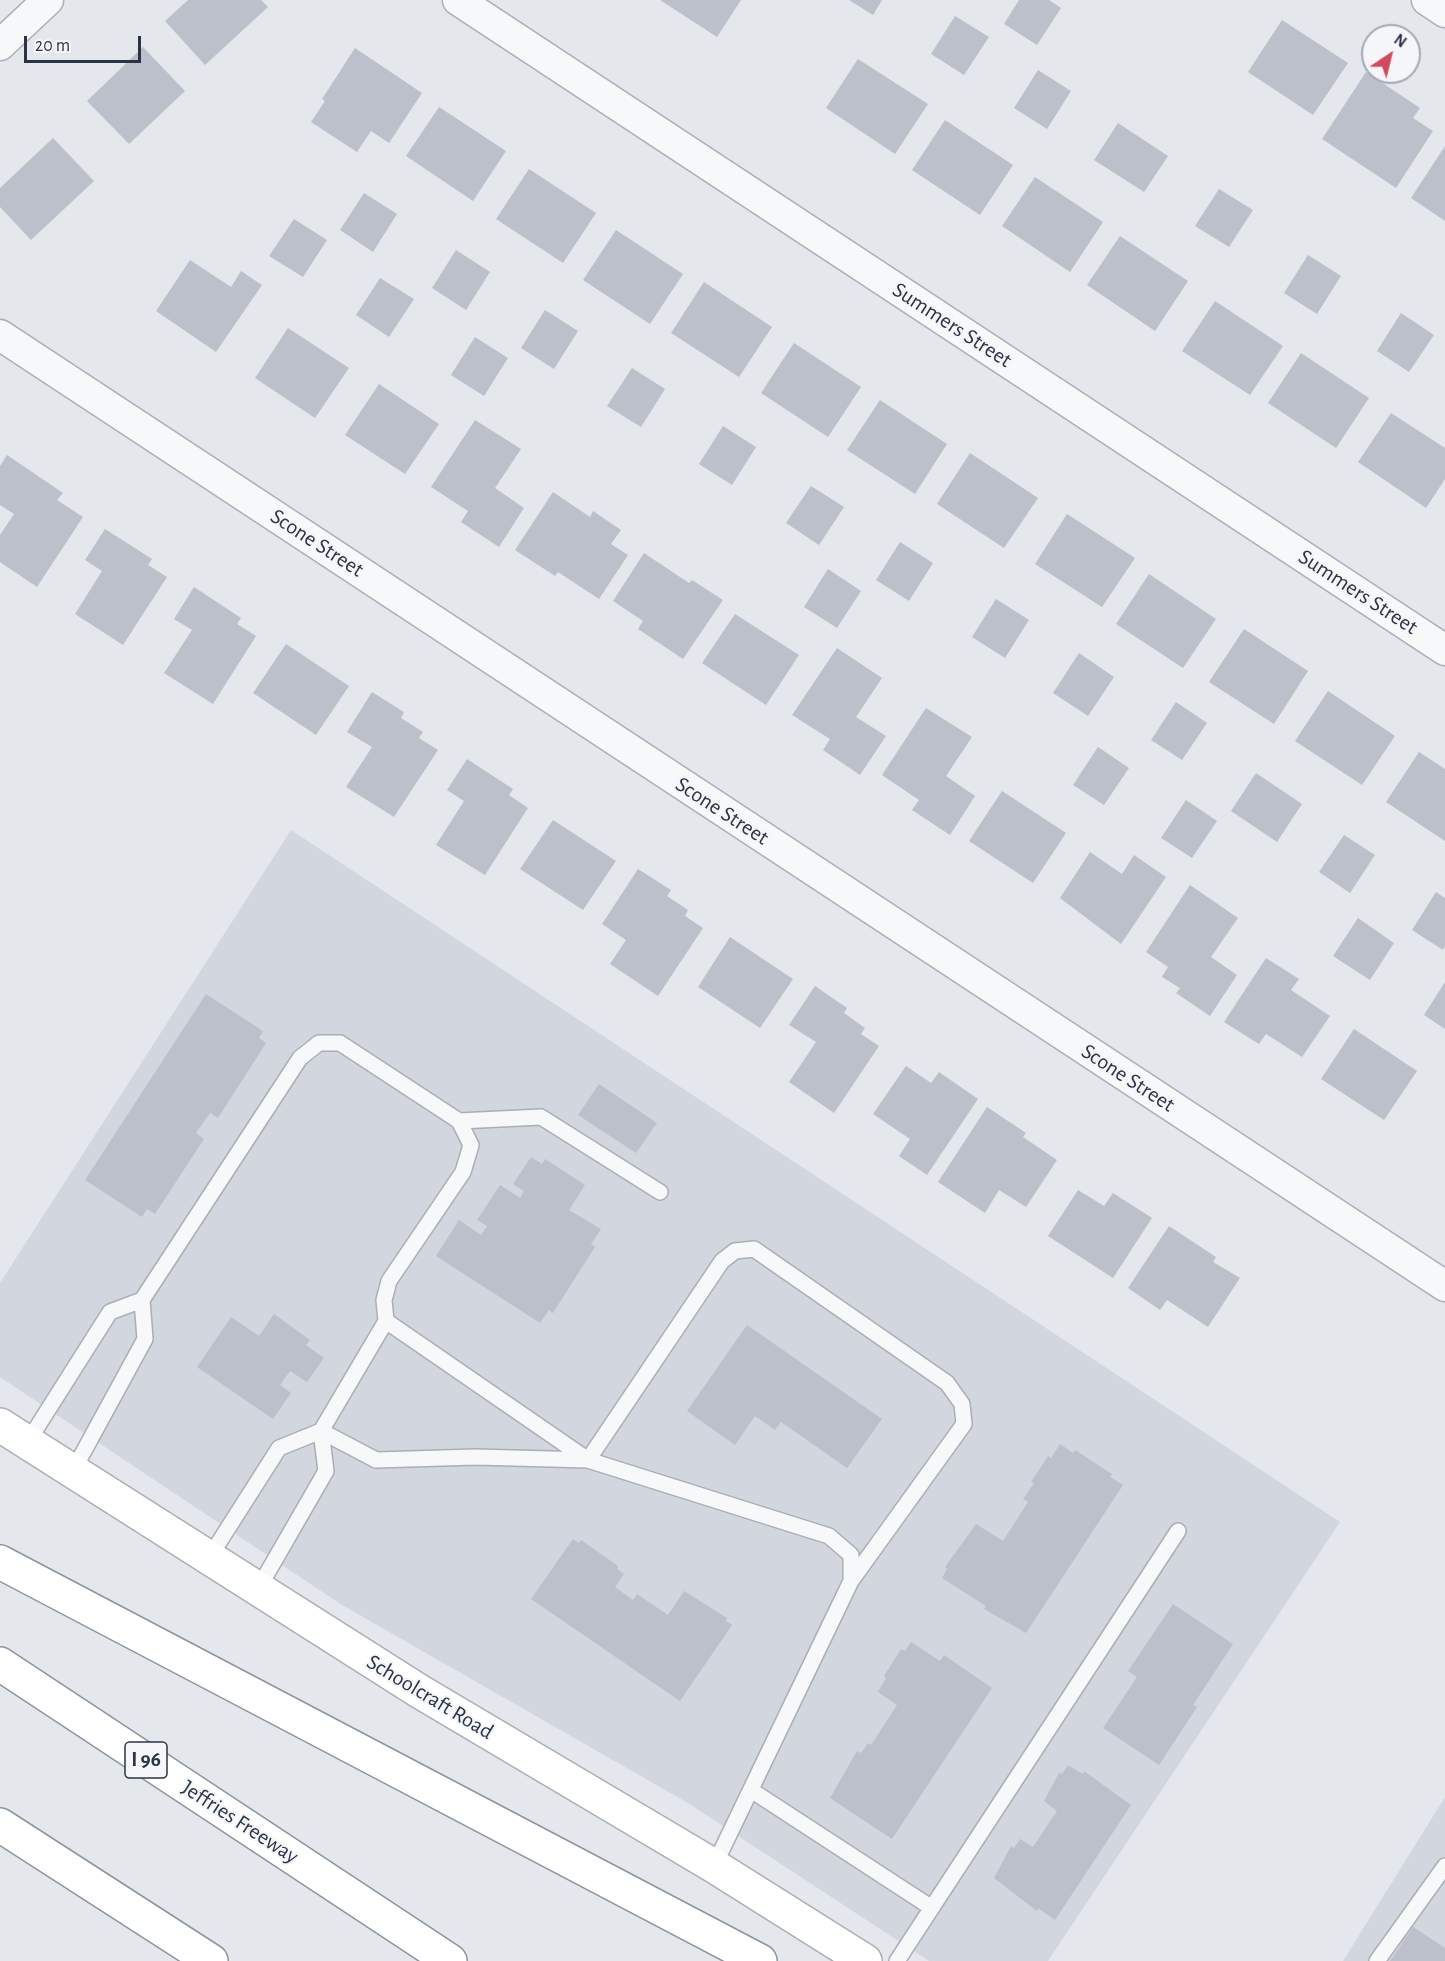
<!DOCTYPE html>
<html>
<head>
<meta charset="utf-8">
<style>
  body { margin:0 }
  #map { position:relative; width:1445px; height:1961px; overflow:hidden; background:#e4e7ec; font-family:"Alegreya Sans",sans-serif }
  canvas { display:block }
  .north { position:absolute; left:1361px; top:24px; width:60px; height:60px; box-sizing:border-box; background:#f4f6f9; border:2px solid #a4a8b1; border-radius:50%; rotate:35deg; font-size:16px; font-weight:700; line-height:24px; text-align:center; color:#2b3445 }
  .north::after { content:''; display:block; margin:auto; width:21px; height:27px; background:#d1495b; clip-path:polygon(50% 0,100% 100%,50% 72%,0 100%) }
  .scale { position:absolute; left:24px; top:36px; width:117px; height:27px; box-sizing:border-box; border:3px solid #2b3445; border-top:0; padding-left:8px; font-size:18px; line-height:21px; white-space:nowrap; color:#2b3445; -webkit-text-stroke:4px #f4f6f9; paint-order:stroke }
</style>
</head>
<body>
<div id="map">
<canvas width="1445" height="1961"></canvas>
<div class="north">N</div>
<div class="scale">20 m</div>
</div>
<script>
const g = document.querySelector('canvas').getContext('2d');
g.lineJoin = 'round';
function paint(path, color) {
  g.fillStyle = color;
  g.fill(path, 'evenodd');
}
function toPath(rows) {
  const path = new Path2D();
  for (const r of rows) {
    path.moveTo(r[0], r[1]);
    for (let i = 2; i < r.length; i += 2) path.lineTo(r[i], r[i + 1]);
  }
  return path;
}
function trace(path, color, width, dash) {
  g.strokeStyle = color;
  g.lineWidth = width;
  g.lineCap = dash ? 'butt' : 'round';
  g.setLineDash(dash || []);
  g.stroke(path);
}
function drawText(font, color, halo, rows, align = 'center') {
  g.font = font + ' "Alegreya Sans",sans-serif';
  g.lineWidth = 4.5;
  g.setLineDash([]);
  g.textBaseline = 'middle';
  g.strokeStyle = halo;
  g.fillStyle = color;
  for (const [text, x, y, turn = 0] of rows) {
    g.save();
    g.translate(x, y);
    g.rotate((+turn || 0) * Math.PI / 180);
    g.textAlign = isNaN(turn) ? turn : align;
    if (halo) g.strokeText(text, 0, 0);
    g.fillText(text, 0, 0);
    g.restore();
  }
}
paint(toPath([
  [291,830,1340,1522,1048,1961,929,1961,688,1803,342,1605,0,1377,0,1283],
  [1445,1797,1445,1961,1343,1961]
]), '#d2d6de');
paint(toPath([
  [188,0,261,0,268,7,205,65,165,21],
  [660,0,741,0,717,37],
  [849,0,882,0,873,15],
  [1019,0,1049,0,1061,8,1037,45,1004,24],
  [955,16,989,37,964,75,931,54],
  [1282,20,1348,63,1313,115,1248,72],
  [143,47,185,91,129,144,87,101],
  [355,48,422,93,389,143,371,131,357,152,311,122,325,101,322,99],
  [858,59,928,104,895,154,826,108],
  [1038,70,1071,91,1047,129,1014,108],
  [1366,72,1420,108,1413,118,1433,131,1396,188,1322,139],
  [439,107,506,151,473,201,406,156],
  [945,120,1013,165,980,215,912,170],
  [1118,123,1168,156,1144,192,1094,160],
  [53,138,94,181,31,240,0,207,0,188],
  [1445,146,1445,221,1411,198],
  [529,169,596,213,563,263,496,219],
  [1035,177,1103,222,1070,272,1002,226],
  [1219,189,1253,210,1229,247,1195,226],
  [364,193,397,214,373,252,340,230],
  [294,219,327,240,303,277,269,256],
  [616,230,683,274,650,324,583,280],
  [1120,236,1188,281,1155,331,1087,285],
  [456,250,490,272,466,310,432,288],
  [1308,255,1341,276,1317,314,1284,293],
  [190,260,231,287,241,271,262,285,216,352,156,311],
  [380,278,414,299,389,337,356,315],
  [704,282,772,327,739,377,671,333],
  [1215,301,1283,346,1250,395,1182,351],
  [545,310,578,331,554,369,521,348],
  [1401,313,1434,335,1409,372,1377,351],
  [288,328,349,368,315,418,255,378],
  [475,337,508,358,484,396,451,375],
  [794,343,861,387,828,437,761,393],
  [1301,353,1369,398,1336,448,1268,403],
  [632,368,665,389,641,427,607,406],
  [379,384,439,424,405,474,345,435],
  [880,400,947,444,915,494,847,450],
  [1391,413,1445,448,1445,479,1426,508,1358,462],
  [475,420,521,449,495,488,524,508,499,547,461,522,468,511,431,487],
  [723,426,756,447,732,485,699,464],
  [970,453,1038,498,1004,548,937,504],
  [7,455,63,493,57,500,83,517,37,587,0,562,0,535,14,514,0,505,0,466],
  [811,486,844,507,819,545,786,523],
  [553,492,590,517,593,511,621,530,611,544,628,555,599,599,558,572,555,576,515,550],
  [1067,514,1135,558,1102,607,1035,564],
  [105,529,152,559,148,565,167,577,123,645,75,614,102,571,85,560],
  [900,542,933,563,909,601,876,580],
  [644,553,689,583,692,580,723,600,683,659,638,629,643,621,613,601],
  [828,569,861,591,837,628,804,607],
  [1149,574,1216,619,1183,668,1116,624],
  [194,587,241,618,237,624,256,636,213,704,164,673,192,630,174,619],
  [996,599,1029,620,1005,658,972,637],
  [735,614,799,655,766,705,702,663],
  [1244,629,1308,671,1274,724,1209,682],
  [286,644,349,686,316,735,253,693],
  [837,648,882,678,856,717,886,736,860,775,823,750,830,739,792,715],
  [1079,653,1114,677,1088,716,1053,693],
  [1328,691,1395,736,1362,785,1295,741],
  [372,692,404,712,401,718,423,732,419,738,438,750,394,817,346,787,372,747,347,732],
  [1176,702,1207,723,1182,760,1151,740],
  [926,708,972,737,946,776,975,796,950,835,912,810,919,800,882,775],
  [1098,747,1129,768,1104,805,1073,785],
  [1419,752,1445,769,1445,841,1386,802],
  [467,759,513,789,509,795,528,808,485,875,436,845,464,801,447,790],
  [1256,773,1302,804,1277,842,1231,811],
  [1002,791,1066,833,1033,883,969,841],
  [1186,800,1217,821,1192,858,1161,838],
  [553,820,616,861,583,910,520,869],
  [1344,835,1375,855,1350,893,1319,872],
  [1090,852,1122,874,1134,855,1166,877,1121,944,1060,898],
  [638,869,671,890,667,896,688,910,685,916,703,928,658,996,610,964,626,940,602,924],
  [1190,885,1238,918,1211,957,1237,975,1210,1016,1176,993,1180,988,1162,977,1168,967,1146,952],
  [1436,892,1445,898,1445,946,1443,950,1412,930],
  [1358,918,1394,943,1370,980,1333,956],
  [730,937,793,979,760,1028,698,987],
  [1266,958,1299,979,1291,990,1330,1016,1302,1057,1266,1034,1259,1044,1224,1022],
  [1445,982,1445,1029,1424,1015],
  [815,986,847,1008,844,1013,865,1028,861,1034,879,1046,834,1113,789,1082,816,1042,789,1025],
  [206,994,263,1031,259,1038,266,1043,218,1118,210,1113,196,1133,204,1139,155,1214,147,1209,142,1217,85,1180],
  [1354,1029,1417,1071,1384,1120,1321,1079],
  [906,1066,931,1083,939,1072,978,1099,927,1175,899,1156,910,1139,873,1114],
  [599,1084,657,1123,636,1153,578,1115],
  [987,1107,1026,1133,1023,1137,1057,1160,1026,1207,999,1190,985,1213,938,1182],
  [531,1157,542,1164,545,1159,585,1185,569,1210,601,1229,591,1244,595,1247,553,1313,549,1310,540,1323,436,1256,459,1220,481,1235,487,1226,477,1220,500,1185,520,1198,524,1191,513,1184],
  [1078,1190,1104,1206,1113,1193,1152,1218,1113,1278,1048,1236],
  [1169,1226,1216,1257,1213,1262,1240,1278,1208,1327,1167,1300,1160,1310,1128,1288],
  [274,1314,310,1340,306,1345,324,1358,307,1382,290,1371,280,1385,291,1393,273,1419,197,1367,231,1317,259,1336],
  [747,1325,882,1419,847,1468,781,1422,775,1430,755,1416,735,1445,687,1411],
  [1060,1444,1073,1453,1075,1450,1112,1474,1110,1477,1123,1485,1026,1633,984,1609,986,1606,942,1578,947,1569,945,1567,976,1524,1003,1541,1028,1502,1023,1499,1034,1483,1031,1482,1048,1456,1051,1458],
  [573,1539,579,1543,581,1540,618,1566,617,1569,624,1574,615,1587,633,1600,637,1594,668,1615,684,1591,727,1618,726,1621,732,1625,680,1701,531,1599],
  [1173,1604,1233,1644,1193,1705,1197,1707,1159,1765,1103,1728,1137,1677,1128,1671],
  [911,1642,940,1661,944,1655,992,1688,892,1839,830,1798,857,1751,861,1753,868,1743,871,1745,897,1705,878,1692,886,1678,884,1676,901,1649,905,1651],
  [1068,1765,1083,1774,1084,1771,1131,1805,1055,1920,1038,1908,1037,1911,994,1878,1011,1846,1014,1848,1020,1839,1033,1847,1057,1811,1044,1801,1059,1773,1062,1774],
  [1413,1927,1445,1948,1445,1961,1390,1961]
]), '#bbc0ca');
const lane = toPath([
  [459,1121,541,1117,660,1192],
  [142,1300,300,1058,319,1043,340,1043,459,1121,471,1145,463,1172,389,1281,384,1300,386,1321,321,1431,376,1460,476,1457,588,1460,829,1536,851,1555,851,1581,714,1866],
  [386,1321,588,1460,722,1261,735,1251,754,1249,947,1383,962,1404,964,1424,851,1581],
  [27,1443,110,1312,142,1300,145,1339,73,1471],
  [209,1558,279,1448,321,1431,326,1471,258,1589],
  [751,1790,932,1908],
  [897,1961,1178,1531],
  [1377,1961,1445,1866]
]);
const street = toPath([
  [458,0,1445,650],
  [1427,0,1445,12],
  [0,45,48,0],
  [0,335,1445,1286]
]);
const secondary = toPath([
  [0,1425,419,1691,714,1866,865,1961]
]);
const highway = toPath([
  [0,1562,760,1961],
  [0,1664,450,1961],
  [0,1825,211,1961]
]);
trace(lane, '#a9aeb7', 18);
trace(street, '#a9aeb7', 33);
trace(secondary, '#a9aeb7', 36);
trace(highway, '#8b94a3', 36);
trace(lane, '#f7f8fa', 15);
trace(street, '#f7f8fa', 30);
trace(secondary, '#fff', 33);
trace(highway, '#fff', 33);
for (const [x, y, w] of [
  [146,1760,42]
]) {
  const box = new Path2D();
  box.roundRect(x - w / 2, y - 18, w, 36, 4.5);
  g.fillStyle = '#f4f6f9';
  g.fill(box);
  trace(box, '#2b3445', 1.5);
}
drawText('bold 21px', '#2b3445', null, [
  ["I 96",146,1760]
]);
drawText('22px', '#2b3445', '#f4f6f9', [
  ["Summers Street",952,325,33],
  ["Scone Street",317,543,33],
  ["Summers Street",1358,592,33],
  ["Scone Street",722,811,33],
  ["Scone Street",1128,1078,33],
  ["Schoolcraft Road",430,1697,31],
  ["Jeffries Freeway",240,1822,33]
]);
</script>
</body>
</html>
